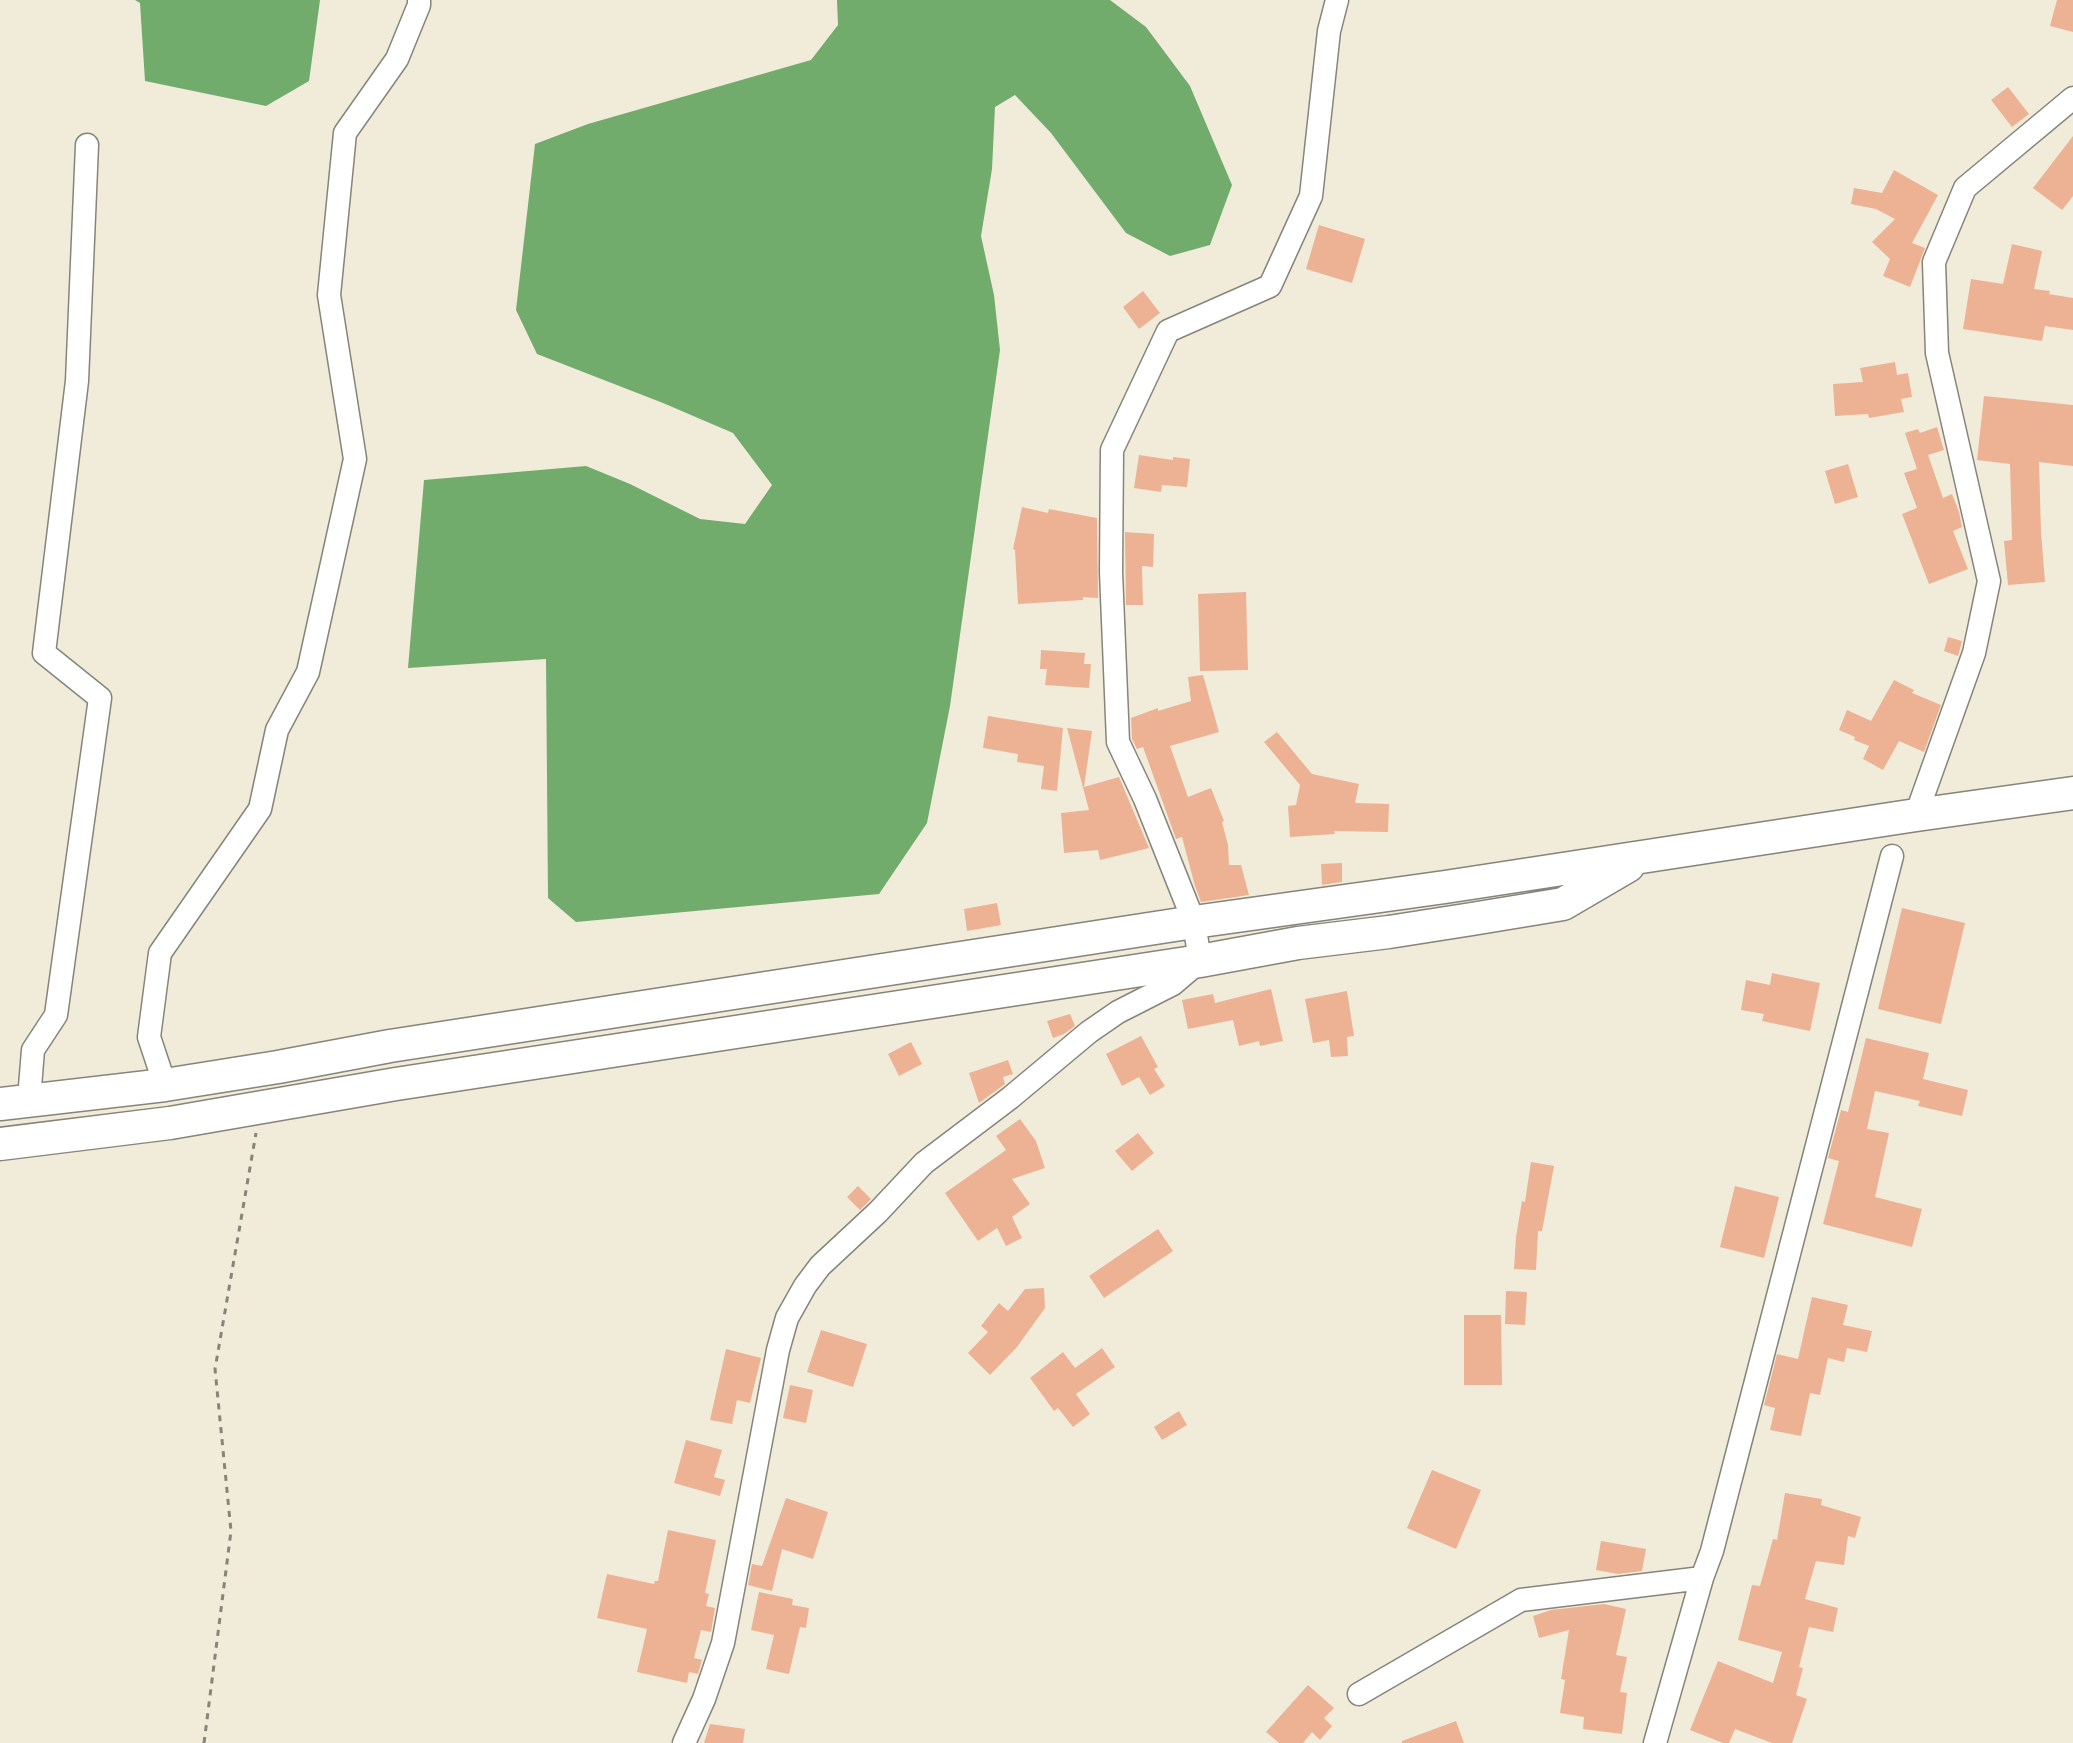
<!DOCTYPE html>
<html>
<head>
<meta charset="utf-8">
<style>
  body { margin:0 }
  canvas { display:block; background:#f1ebda }
</style>
</head>
<body>
<canvas width="2073" height="1743"></canvas>
<script>
const g = document.querySelector('canvas').getContext('2d');
g.lineJoin = 'round';
function paint(path, color) {
  g.fillStyle = color;
  g.fill(path, 'evenodd');
}
function toPath(rows) {
  const path = new Path2D();
  for (const r of rows) {
    path.moveTo(r[0], r[1]);
    for (let i = 2; i < r.length; i += 2) path.lineTo(r[i], r[i + 1]);
  }
  return path;
}
function trace(path, color, width, dash) {
  g.strokeStyle = color;
  g.lineWidth = width;
  g.lineCap = dash ? 'butt' : 'round';
  g.setLineDash(dash || []);
  g.stroke(path);
}
paint(toPath([
  [135,0,320,0,309,81,266,106,145,81,140,3],
  [837,0,1110,0,1146,27,1190,86,1232,185,1210,245,1170,256,1126,233,1051,133,1015,95,995,107,992,169,981,236,994,295,1000,350,950,706,927,823,879,894,576,922,548,898,546,659,408,668,424,480,586,466,630,484,700,519,745,524,772,485,733,433,663,403,537,354,516,310,535,144,588,124,811,60,838,25]
]), '#71ac6c');
paint(toPath([
  [2057,0,2073,0,2073,32,2050,26],
  [2008,87,2029,114,2012,127,1991,100],
  [2073,136,2073,196,2062,210,2033,188],
  [1894,170,1938,195,1912,243,1925,248,1910,287,1883,276,1890,259,1872,242,1895,219,1876,209,1851,204,1854,188,1882,193],
  [1319,225,1365,239,1352,283,1306,269],
  [2012,244,2042,251,2034,289,2050,291,2049,294,2073,298,2073,330,2045,326,2042,341,1963,329,1971,279,2003,284],
  [1143,291,1160,313,1139,329,1123,307],
  [1895,362,1897,375,1908,373,1912,397,1901,399,1904,412,1869,418,1868,414,1835,416,1833,384,1863,382,1860,368],
  [1984,396,2073,405,2073,466,2039,462,2041,532,2045,582,2008,585,2004,541,2012,540,2010,464,1977,460],
  [1937,427,1944,450,1928,455,1943,498,1952,494,1959,512,1962,527,1953,531,1968,569,1929,584,1902,514,1917,508,1904,473,1917,469,1905,433,1918,429,1920,433],
  [1139,455,1173,460,1173,457,1190,459,1187,487,1162,485,1161,492,1134,488],
  [1848,464,1858,497,1835,504,1825,471],
  [1022,507,1048,513,1049,509,1097,518,1098,598,1083,597,1083,600,1018,604,1015,550,1013,549],
  [1125,532,1154,534,1153,567,1142,566,1143,605,1126,605],
  [1246,592,1248,670,1200,671,1198,594],
  [1948,637,1962,641,1958,656,1944,651],
  [1041,650,1085,653,1084,664,1091,664,1089,688,1045,685,1047,669,1040,669],
  [1203,675,1219,732,1170,746,1188,797,1211,788,1224,821,1222,822,1228,845,1229,865,1241,865,1249,895,1201,902,1195,886,1182,837,1176,839,1143,747,1137,749,1132,739,1131,718,1158,708,1158,711,1191,701,1188,677],
  [1894,680,1914,690,1912,693,1941,705,1924,752,1899,741,1883,770,1863,759,1869,746,1854,740,1855,737,1839,730,1847,710,1871,721],
  [988,716,1063,728,1057,791,1041,789,1044,766,1017,762,1018,754,983,748],
  [1067,728,1092,731,1084,787,1119,777,1149,848,1100,860,1098,850,1064,853,1061,813,1089,810],
  [1277,732,1312,774,1359,784,1355,803,1389,804,1388,832,1334,831,1335,834,1290,837,1288,806,1296,805,1300,785,1264,742],
  [1342,863,1342,882,1322,885,1321,864],
  [997,903,1001,925,967,931,964,909],
  [1902,908,1965,923,1941,1024,1878,1009],
  [1772,973,1820,983,1810,1031,1762,1021,1764,1014,1741,1010,1746,980,1770,985],
  [1271,989,1283,1041,1260,1046,1259,1041,1239,1046,1233,1020,1188,1029,1182,1000,1213,994,1215,1003],
  [1347,991,1354,1036,1347,1037,1348,1056,1331,1057,1329,1040,1313,1043,1305,999],
  [1070,1014,1075,1026,1064,1034,1053,1038,1047,1021],
  [1141,1036,1158,1067,1154,1069,1165,1086,1150,1095,1139,1077,1122,1086,1106,1054],
  [1866,1038,1929,1053,1923,1079,1968,1090,1962,1116,1918,1106,1920,1101,1875,1091,1867,1129,1889,1133,1875,1197,1922,1209,1912,1247,1823,1224,1839,1161,1828,1158,1841,1110,1848,1112],
  [911,1042,922,1064,899,1076,888,1054],
  [1008,1060,1013,1074,1003,1077,1005,1084,979,1103,969,1073],
  [1020,1119,1036,1141,1045,1168,1012,1179,1030,1204,1012,1217,1022,1238,1006,1246,997,1228,978,1241,945,1193,1006,1150,996,1136],
  [1138,1133,1154,1153,1132,1171,1115,1151],
  [1531,1162,1554,1166,1542,1231,1538,1231,1536,1270,1514,1269,1516,1237,1522,1201,1525,1202],
  [858,1186,871,1199,860,1210,847,1197],
  [1735,1186,1779,1197,1764,1258,1720,1247],
  [1158,1229,1173,1251,1104,1298,1089,1276],
  [1044,1288,1045,1308,1017,1347,990,1375,968,1353,988,1332,981,1326,999,1303,1008,1311,1025,1289],
  [1506,1291,1527,1292,1525,1325,1505,1324],
  [1812,1297,1848,1305,1843,1325,1872,1331,1867,1352,1847,1348,1844,1362,1828,1358,1820,1395,1810,1393,1801,1436,1770,1430,1775,1408,1764,1405,1777,1354,1798,1359],
  [1464,1315,1501,1315,1502,1385,1464,1385],
  [821,1330,867,1344,853,1387,807,1372],
  [1102,1348,1115,1367,1076,1394,1090,1414,1073,1427,1058,1408,1054,1411,1030,1378,1063,1352,1075,1368],
  [726,1349,761,1358,750,1403,737,1400,732,1424,710,1420],
  [790,1385,813,1390,806,1423,783,1418],
  [1179,1411,1187,1425,1162,1440,1154,1427],
  [686,1440,722,1450,714,1477,725,1480,720,1496,674,1483],
  [1432,1470,1481,1490,1456,1549,1407,1528],
  [1785,1493,1822,1499,1821,1505,1861,1517,1855,1538,1848,1536,1844,1565,1816,1561,1805,1599,1838,1608,1833,1632,1809,1627,1799,1667,1803,1668,1796,1695,1807,1699,1792,1743,1772,1743,1735,1729,1729,1743,1723,1743,1690,1730,1718,1661,1773,1683,1782,1652,1738,1640,1752,1585,1760,1586,1773,1539,1777,1540],
  [786,1498,828,1512,813,1559,782,1549,772,1591,748,1585,752,1564,762,1566],
  [668,1530,716,1540,705,1593,709,1594,706,1606,715,1608,711,1632,701,1630,694,1658,702,1660,698,1674,689,1672,687,1683,637,1672,647,1629,597,1618,607,1574,654,1584,655,1581,658,1581],
  [1601,1541,1646,1549,1642,1571,1618,1574,1596,1570],
  [759,1592,793,1599,792,1605,809,1608,806,1628,800,1627,789,1674,766,1669,774,1635,751,1630],
  [1604,1604,1626,1609,1616,1655,1627,1657,1620,1692,1627,1693,1622,1734,1583,1729,1584,1717,1560,1713,1565,1680,1561,1679,1569,1630,1539,1638,1533,1616,1551,1610],
  [1308,1685,1334,1708,1324,1718,1332,1726,1320,1740,1312,1732,1303,1743,1279,1743,1266,1732],
  [1456,1721,1464,1743,1402,1743,1402,1741],
  [710,1724,745,1729,743,1743,704,1743]
]), '#edb294');
const street = toPath([
  [1916,815,1974,653,1989,581,1937,353,1934,262,1965,188,2073,98],
  [165,1085,149,1037,160,953,260,809,277,730,308,672,355,459,329,295,345,133,397,59,419,5,419,0],
  [29,1099,33,1050,56,1015,100,698,44,653,77,381,87,145],
  [1359,1694,1521,1600,1702,1578],
  [684,1743,704,1699,723,1643,778,1350,787,1318,805,1286,820,1266,878,1212,924,1163,1010,1098,1089,1032,1118,1012,1173,984,1200,961,1194,922,1145,799,1118,742,1111,572,1112,450,1168,331,1270,286,1311,196,1329,31,1337,0],
  [1655,1743,1702,1578,1712,1551,1892,856]
]);
const secondary = toPath([
  [0,1104,165,1085,278,1067,390,1046,1194,922,1445,887,1916,815,2073,793],
  [0,1144,170,1123,396,1084,1200,961,1298,943,1389,932,1472,919,1563,904,1628,866]
]);
trace(street, '#86847b', 25);
trace(secondary, '#86847b', 35);
trace(toPath([
  [204,1743,231,1531,215,1369,256,1133]
]), '#86847b', 3, [6, 6]);
trace(street, '#fff', 22);
trace(secondary, '#fff', 32);
</script>
</body>
</html>
